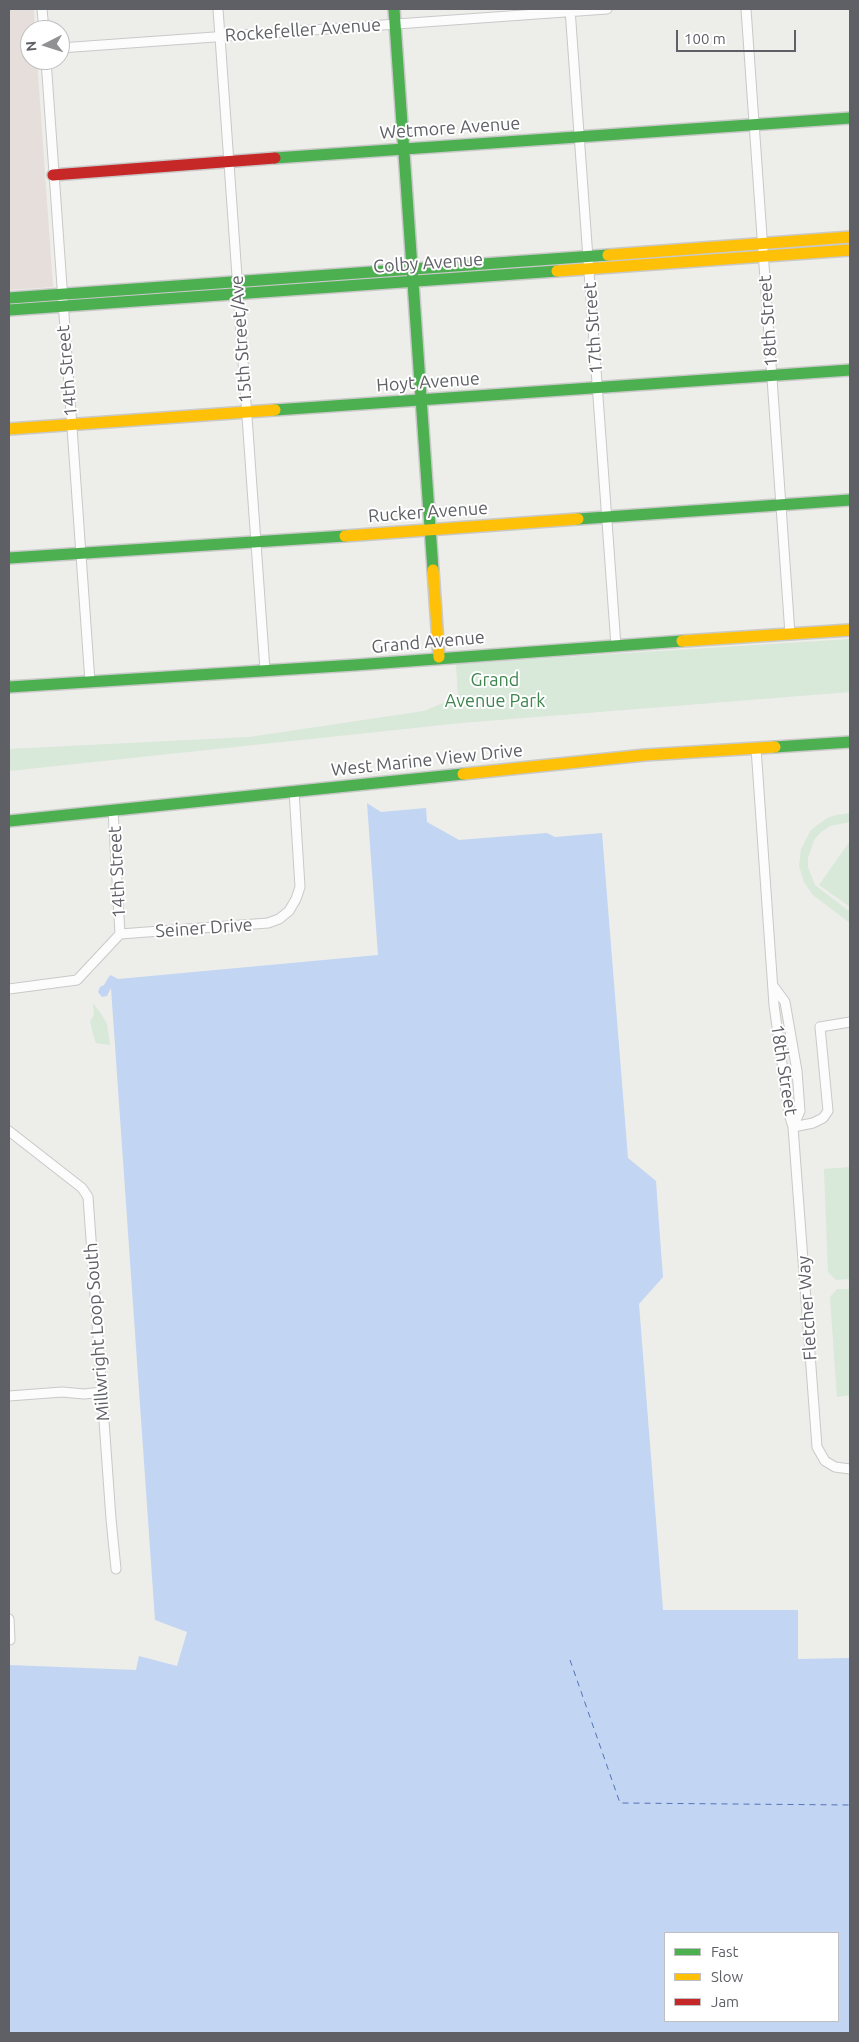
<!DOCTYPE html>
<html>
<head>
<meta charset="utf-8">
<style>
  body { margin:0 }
  #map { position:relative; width:859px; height:2042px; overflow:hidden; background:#edede9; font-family:Ubuntu,sans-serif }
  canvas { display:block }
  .frame { position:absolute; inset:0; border:10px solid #5f6066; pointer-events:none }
  .legend { position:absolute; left:664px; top:1932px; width:175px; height:90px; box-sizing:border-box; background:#fff; border:1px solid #bfbfc2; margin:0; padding:6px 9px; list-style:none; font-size:15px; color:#5f6066 }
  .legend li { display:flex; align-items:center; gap:10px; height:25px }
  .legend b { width:25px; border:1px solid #bfbfc2 }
  .north { position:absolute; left:20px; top:20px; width:50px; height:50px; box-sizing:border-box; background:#fff; border:1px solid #bfbfc2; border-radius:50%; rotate:265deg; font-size:14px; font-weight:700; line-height:20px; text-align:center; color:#5f6066 }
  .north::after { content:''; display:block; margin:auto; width:18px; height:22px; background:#919194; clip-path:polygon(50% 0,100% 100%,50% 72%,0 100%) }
  .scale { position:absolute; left:676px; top:30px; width:120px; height:22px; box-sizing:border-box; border:2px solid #5f6066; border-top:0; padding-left:6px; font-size:15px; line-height:18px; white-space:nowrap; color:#5f6066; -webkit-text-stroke:4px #fff; paint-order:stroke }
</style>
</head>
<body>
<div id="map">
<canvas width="859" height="2042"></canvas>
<div class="frame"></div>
<ul class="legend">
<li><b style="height:6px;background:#4caf50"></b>Fast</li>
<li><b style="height:6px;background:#ffc107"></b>Slow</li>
<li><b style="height:6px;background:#c62828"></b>Jam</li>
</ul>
<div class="north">N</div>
<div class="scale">100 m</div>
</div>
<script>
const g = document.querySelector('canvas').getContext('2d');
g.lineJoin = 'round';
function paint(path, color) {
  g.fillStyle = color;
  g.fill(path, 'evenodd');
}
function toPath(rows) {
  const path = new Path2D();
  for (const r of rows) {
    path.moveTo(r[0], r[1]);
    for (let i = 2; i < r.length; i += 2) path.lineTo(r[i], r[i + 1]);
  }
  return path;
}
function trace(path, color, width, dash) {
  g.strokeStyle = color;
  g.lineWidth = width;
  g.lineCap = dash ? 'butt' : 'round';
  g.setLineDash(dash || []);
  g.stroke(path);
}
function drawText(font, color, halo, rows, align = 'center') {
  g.font = font + ' Ubuntu,sans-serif';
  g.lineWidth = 4;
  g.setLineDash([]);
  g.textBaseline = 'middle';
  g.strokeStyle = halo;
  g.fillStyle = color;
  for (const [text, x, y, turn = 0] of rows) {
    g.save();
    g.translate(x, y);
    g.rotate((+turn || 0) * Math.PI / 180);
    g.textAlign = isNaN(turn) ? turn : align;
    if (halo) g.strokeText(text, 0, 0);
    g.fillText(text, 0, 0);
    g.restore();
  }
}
paint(toPath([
  [9,9,34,9,35,30,30,30,30,60,37,60,53,287,9,290]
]), '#e5deda');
paint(toPath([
  [850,639,850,692,461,723,9,771,9,749,249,737,424,711,458,697,456,664],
  [850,813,850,822,830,826,820,833,814,840,808,858,808,867,815,885,850,912,850,923,813,895,804,882,799,866,801,849,811,830,827,818,836,815],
  [850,841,850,907,819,885],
  [93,1003,102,1015,107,1024,110,1045,96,1043,93,1034,90,1021,94,1015],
  [850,1167,850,1279,836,1280,828,1272,824,1169],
  [837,1289,850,1289,850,1395,837,1397,830,1297]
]), '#d8e8d9');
paint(toPath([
  [367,803,381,812,426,808,427,822,459,840,547,833,555,837,602,833,628,1158,656,1181,659,1224,663,1277,639,1304,663,1610,798,1610,798,1659,850,1658,850,2033,9,2033,9,1665,136,1670,139,1656,177,1666,187,1632,155,1620,111,988,107,996,102,997,98,992,100,987,104,985,110,975,118,979,378,955],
  [665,1933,838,1933,838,2021,665,2021]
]), '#c2d5f3');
trace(toPath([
  [570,1660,620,1803,850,1805]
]), '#5473b8', 1, [6, 5]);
const street = toPath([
  [42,9,44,30],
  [218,9,265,670],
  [570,9,616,646],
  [746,9,790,634],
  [60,48,607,9],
  [46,60,90,682],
  [756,748,774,1005,789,1114,793,1127,817,1447,825,1461,835,1467,850,1469],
  [113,810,120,934],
  [774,987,785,1002,797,1071,800,1111,793,1127],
  [9,989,77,980,120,934,268,923,279,919,289,911,296,899,300,887,294,791],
  [793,1127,813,1123,823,1118,828,1111,820,1027,850,1022],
  [9,1131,82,1188,88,1197,111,1519,116,1569],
  [9,1396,62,1392,84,1394,102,1392],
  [9,1619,10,1640]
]);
const fast = toPath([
  [394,9,433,570],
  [275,158,850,118],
  [9,298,608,255],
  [9,310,557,271],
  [275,410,850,370],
  [578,519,850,500],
  [9,558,345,536],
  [9,687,355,665,682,641],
  [775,747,850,742],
  [9,821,463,774]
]);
const slow = toPath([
  [608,255,850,237],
  [557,271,850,250],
  [9,429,275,410],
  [345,536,578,519],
  [433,570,439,657],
  [682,641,850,630],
  [463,774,645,755,775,747]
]);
const jam = toPath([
  [53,175,275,158]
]);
trace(street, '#c9c9c9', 11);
trace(fast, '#c9c9ca', 14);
trace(slow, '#c9c9ca', 14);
trace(jam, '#c9c9ca', 14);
trace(street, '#fcfcfc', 9);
trace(fast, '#4caf50', 11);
trace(slow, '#ffc107', 11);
trace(jam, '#c62828', 11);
drawText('18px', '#5f6066', '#fff', [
  ["Rockefeller Avenue",303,30,-4],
  ["Wetmore Avenue",450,128,-4],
  ["Colby Avenue",428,263,-4],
  ["18th Street",768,321,-94],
  ["17th Street",593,328,-94],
  ["15th Street/Ave",241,339,-94],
  ["14th Street",67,371,-95],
  ["Hoyt Avenue",428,382,-4],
  ["Rucker Avenue",428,512,-4],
  ["Grand Avenue",428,642,-5],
  ["West Marine View Drive",427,760,-6],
  ["14th Street",117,872,-93],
  ["Seiner Drive",204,928,-4],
  ["18th Street",784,1070,81],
  ["Fletcher Way",807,1308,-94],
  ["Millwright Loop South",97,1332,-94]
]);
drawText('18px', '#3f844f', '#fff', [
  ["Grand",495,680],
  ["Avenue Park",495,701]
]);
</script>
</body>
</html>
